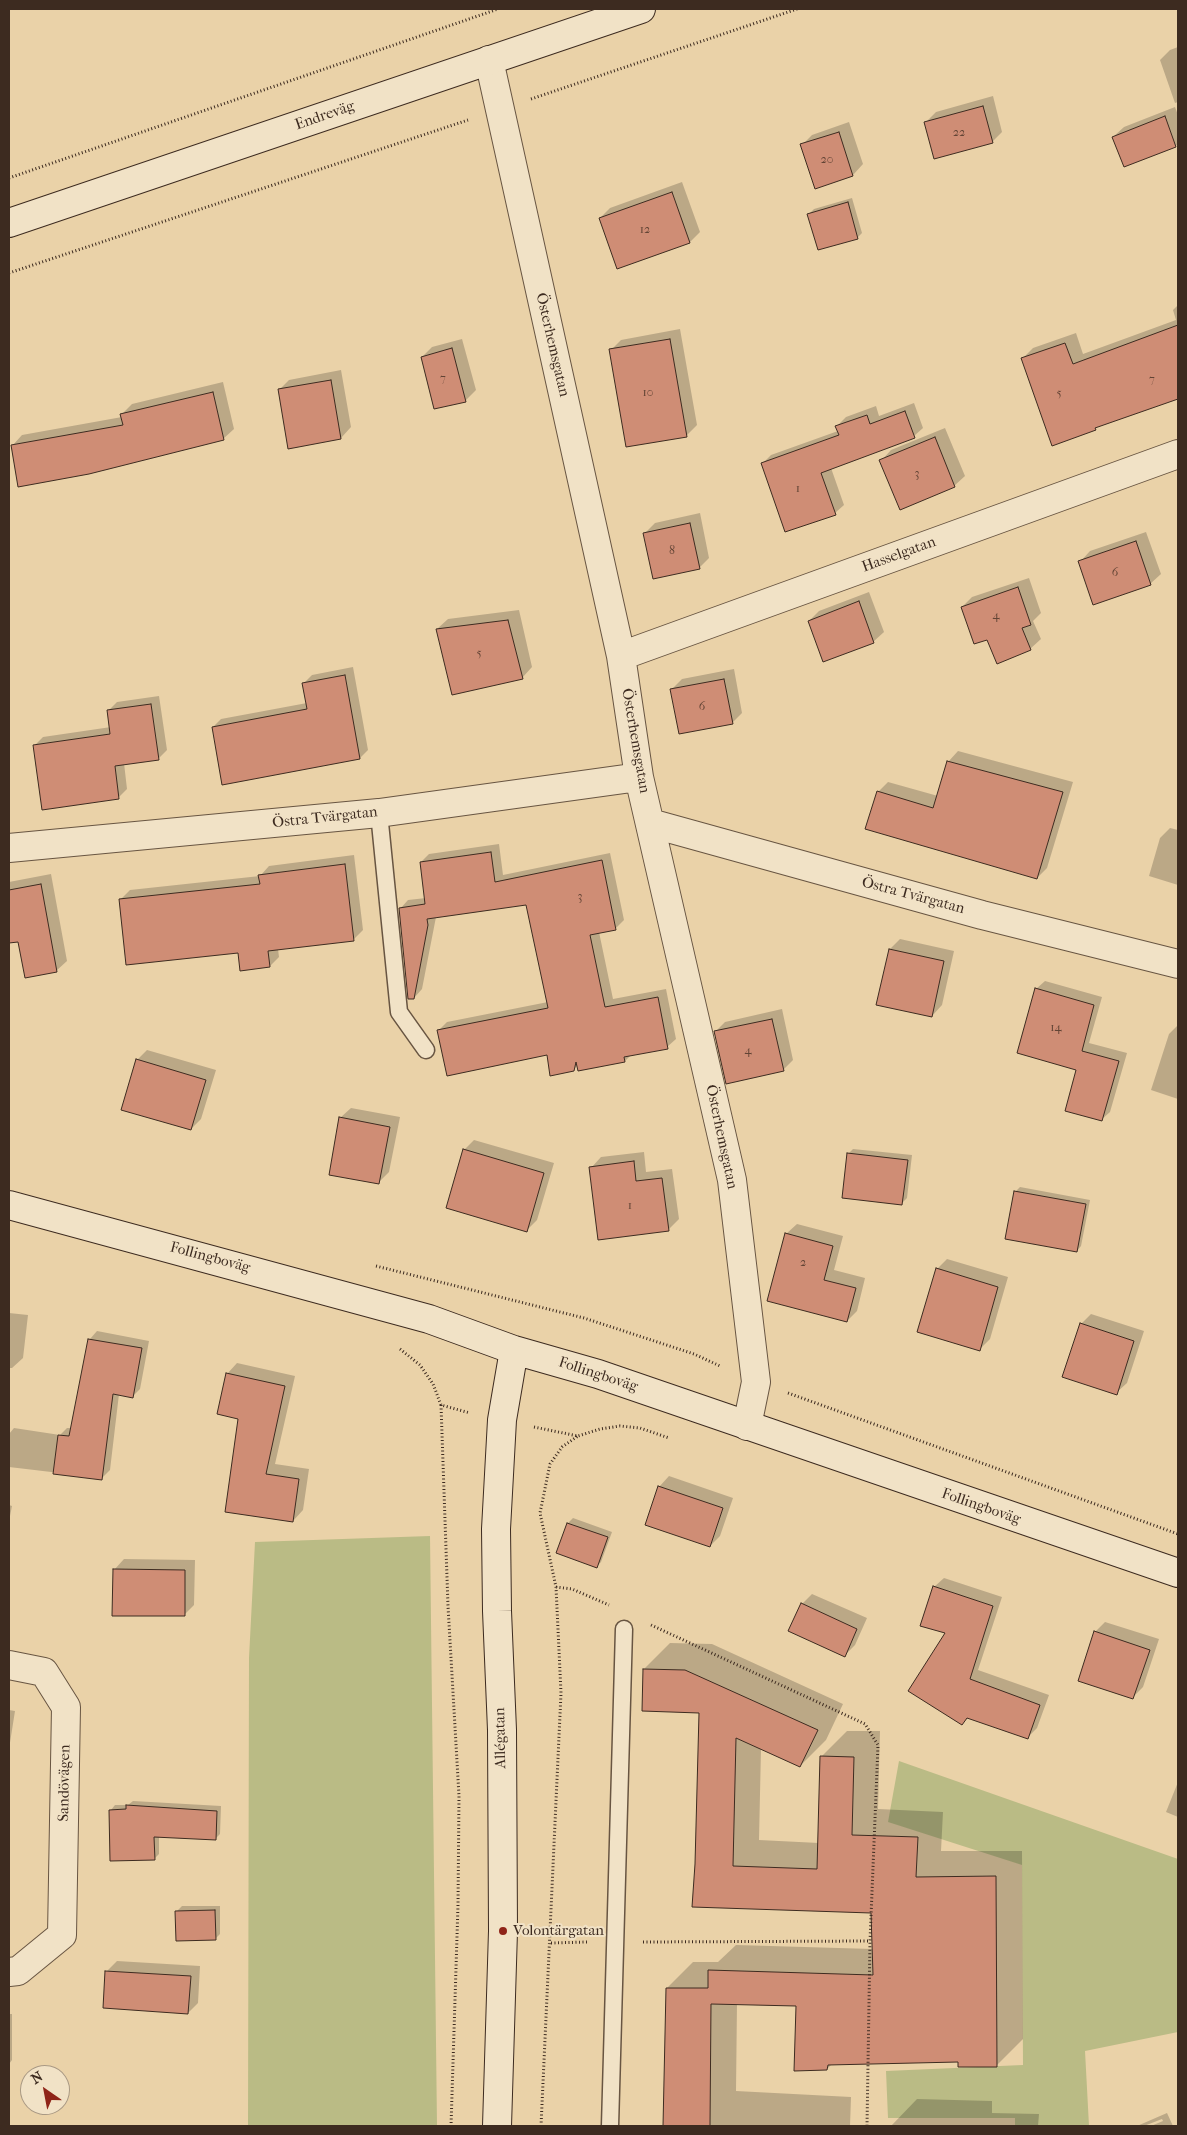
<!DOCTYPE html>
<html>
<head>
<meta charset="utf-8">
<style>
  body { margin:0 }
  #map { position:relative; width:1187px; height:2135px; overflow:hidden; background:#ead2a8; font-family:"IM FELL French Canon",serif }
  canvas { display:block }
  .frame { position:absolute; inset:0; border:10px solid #3d2b20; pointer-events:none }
  .north { position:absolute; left:20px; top:2065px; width:50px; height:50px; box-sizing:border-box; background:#f1e2c6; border:1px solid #a99984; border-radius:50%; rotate:327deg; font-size:14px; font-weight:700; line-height:20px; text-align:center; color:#3d2b20 }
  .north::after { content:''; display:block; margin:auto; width:18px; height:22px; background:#8f2418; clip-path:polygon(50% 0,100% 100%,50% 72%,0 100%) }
</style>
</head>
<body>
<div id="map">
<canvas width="1187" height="2135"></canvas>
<div class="frame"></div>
<div class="north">N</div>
</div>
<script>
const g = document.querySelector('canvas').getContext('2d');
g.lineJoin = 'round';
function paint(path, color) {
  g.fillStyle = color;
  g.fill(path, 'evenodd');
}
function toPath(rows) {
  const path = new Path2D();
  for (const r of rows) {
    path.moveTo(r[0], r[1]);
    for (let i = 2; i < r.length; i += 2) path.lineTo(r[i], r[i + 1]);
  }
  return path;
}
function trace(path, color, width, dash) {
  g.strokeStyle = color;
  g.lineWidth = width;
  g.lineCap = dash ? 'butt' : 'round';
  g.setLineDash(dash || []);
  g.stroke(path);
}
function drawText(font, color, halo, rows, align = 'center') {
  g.font = font + ' "IM FELL French Canon",serif';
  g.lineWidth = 4;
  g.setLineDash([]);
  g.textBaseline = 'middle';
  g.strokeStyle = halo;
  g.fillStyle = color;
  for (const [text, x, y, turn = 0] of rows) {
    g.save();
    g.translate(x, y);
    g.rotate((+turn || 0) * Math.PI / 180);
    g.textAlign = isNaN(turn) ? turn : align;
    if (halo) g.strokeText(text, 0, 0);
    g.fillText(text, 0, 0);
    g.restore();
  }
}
paint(toPath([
  [430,1536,437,2126,248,2126,249,1658,255,1542],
  [899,1761,1178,1859,1178,2032,1085,2051,1089,2126,1015,2126,1015,2118,888,2118,886,2071,1023,2065,1022,1865,888,1822]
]), '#babb85');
paint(toPath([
  [1178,47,1178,102,1175,103,1160,60,1170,50],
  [993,96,1002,132,992,142,926,122,936,112],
  [1175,107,1178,115,1178,143,1176,146,1113,137,1124,127],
  [849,122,863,164,853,175,816,187,802,145,812,135],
  [682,182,700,232,690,242,600,218,610,208],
  [852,198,862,233,857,238,809,214,814,209],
  [1178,305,1178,397,1100,425,1095,429,1022,359,1033,348,1076,333,1083,354,1176,320,1173,310],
  [680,329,697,425,686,436,611,350,621,340],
  [462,339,476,390,465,401,422,357,432,347],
  [341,370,351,427,341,438,279,390,289,380],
  [223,382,234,429,223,439,12,446,22,435,122,417,122,414,132,404],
  [914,403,923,428,914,436,831,468,844,505,835,513,762,464,771,455,838,431,837,426,846,417,876,406,879,416],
  [945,428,965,476,954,486,881,461,891,450],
  [700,513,709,558,699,568,645,533,655,523],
  [1146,532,1161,574,1150,584,1080,562,1090,551],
  [1029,578,1041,613,1033,621,1041,639,1030,649,988,639,962,607,972,597],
  [869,592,884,632,873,642,809,621,819,611],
  [519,610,532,667,522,678,437,629,448,619],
  [353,667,368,750,360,758,213,727,221,719,307,703,304,683,312,675],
  [734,669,742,713,732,723,672,689,682,679],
  [159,696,167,750,158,759,124,763,127,789,119,797,34,746,43,737,111,727,108,711,117,702],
  [958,751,1073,782,1047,868,1037,878,878,792,888,782,938,796,948,762],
  [1170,828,1178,830,1178,885,1149,876,1160,838],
  [499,844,503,875,610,853,624,920,616,928,599,932,613,999,666,989,676,1039,667,1047,632,1054,625,1061,579,1069,578,1065,573,1070,548,1054,439,1030,447,1022,548,1002,527,904,436,917,422,989,414,998,400,909,408,900,426,898,421,862,429,854],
  [354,855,363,930,354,939,278,949,279,957,270,966,120,900,130,890,260,876,269,866],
  [51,874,67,961,56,971,19,940,9,942,9,882],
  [900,939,954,951,942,1005,932,1016,890,949],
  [1045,981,1102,997,1089,1043,1127,1053,1110,1112,1101,1120,1036,989],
  [782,1009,793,1060,783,1070,715,1032,725,1022],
  [1178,1025,1178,1099,1151,1090,1169,1034],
  [147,1050,216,1070,201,1119,191,1129,137,1060],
  [351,1108,400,1117,389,1172,379,1182,340,1118],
  [474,1140,554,1163,537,1220,527,1230,464,1150],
  [853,1149,912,1155,907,1198,902,1203,848,1154],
  [644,1152,646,1172,672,1169,679,1219,668,1230,591,1168,601,1157],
  [1020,1187,1090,1200,1081,1246,1077,1251,1015,1192],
  [797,1224,843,1236,834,1270,865,1278,857,1311,847,1321,786,1234],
  [947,1259,1008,1277,990,1339,980,1349,937,1269],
  [9,1313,28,1315,23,1358,12,1368,9,1368],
  [1091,1314,1144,1331,1127,1383,1116,1393,1081,1324],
  [97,1331,149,1341,140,1389,132,1397,119,1394,110,1470,102,1478,9,1467,9,1434,14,1428,60,1435,67,1428,72,1428,90,1339],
  [237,1363,295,1376,275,1464,309,1469,303,1510,293,1521,226,1511,240,1418,227,1374],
  [669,1476,733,1498,720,1536,710,1546,659,1487],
  [9,1505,12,1506,9,1521],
  [573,1518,612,1532,601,1562,597,1566,557,1552,568,1523],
  [124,1559,195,1560,194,1605,184,1615,114,1570],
  [944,1578,1002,1597,978,1670,1049,1695,1037,1728,1028,1737,969,1717,962,1724,947,1633,934,1587],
  [812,1594,867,1618,855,1645,844,1656,802,1604],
  [1105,1622,1159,1639,1143,1687,1133,1697,1095,1632],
  [670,1643,712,1644,843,1704,826,1740,800,1766,761,1748,759,1840,819,1843,821,1757,847,1731,880,1731,878,1809,943,1812,941,1851,1022,1851,1023,2039,997,2065,959,2061,832,2064,827,2069,798,2005,737,2003,736,2091,851,2097,850,2126,664,2126,667,1988,693,1962,718,1962,736,1945,873,1949,872,1911,697,1864,700,1712,644,1669],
  [9,1710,15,1711,9,1749],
  [1178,1782,1178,1817,1166,1812],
  [133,1801,221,1806,220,1834,215,1839,159,1836,159,1854,154,1859,111,1810,115,1805,128,1805],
  [182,1906,220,1906,220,1934,215,1939,177,1911],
  [117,1961,200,1966,198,2003,188,2013,107,1971],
  [9,2014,12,2014,12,2060,9,2064],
  [917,2099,992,2101,992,2113,1039,2114,1038,2126,891,2126],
  [1167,2113,1173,2126,1151,2126,1163,2121,1162,2119,1144,2126,1137,2126]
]), '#0003');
const building = toPath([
  [983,106,993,143,934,159,924,122,983,106],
  [1165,116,1176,147,1124,167,1112,137,1165,116],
  [839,132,853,176,815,189,800,144,839,132],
  [672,192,690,243,617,269,599,218,672,192],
  [848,202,858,239,818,250,807,214,848,202],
  [1178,325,1178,399,1095,428,1096,430,1052,446,1021,358,1065,343,1073,364,1178,325],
  [670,339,687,437,626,447,609,349,670,339],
  [452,348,466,402,434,409,421,357,452,348],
  [331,380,341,439,288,449,278,389,331,380],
  [213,392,224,440,89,474,18,487,11,445,123,425,120,414,213,392],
  [905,411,915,438,821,473,836,515,785,532,761,463,839,435,835,426,867,415,870,424,905,411],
  [935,437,955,487,900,510,879,460,935,437],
  [690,523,700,569,653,579,643,533,690,523],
  [1136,541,1151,585,1093,605,1078,561,1136,541],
  [1018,587,1031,625,1022,628,1031,650,997,664,987,640,974,644,961,607,1018,587],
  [859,601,874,643,823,662,808,621,859,601],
  [508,620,523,679,452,695,436,629,508,620],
  [345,675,360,759,222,785,212,727,307,709,302,683,345,675],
  [724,679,733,724,679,734,670,689,724,679],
  [151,704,159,760,115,766,119,799,42,810,33,745,110,734,107,710,151,704],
  [947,761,1063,792,1037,879,865,829,877,791,933,808,947,761],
  [491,852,495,882,602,860,616,930,590,935,605,1007,658,997,668,1049,624,1057,625,1062,578,1071,576,1062,574,1071,550,1076,547,1055,447,1076,437,1030,548,1008,526,905,427,919,428,925,414,999,408,999,399,908,425,904,420,862,491,852],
  [345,864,354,941,268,951,270,967,240,971,238,953,126,965,119,899,260,884,258,875,345,864],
  [41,884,57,972,25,978,18,942,9,943,9,890,41,884],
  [889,949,944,961,932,1017,876,1005,889,949],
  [1035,988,1094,1005,1082,1051,1119,1061,1102,1121,1065,1111,1076,1070,1017,1053,1035,988],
  [772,1019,784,1071,726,1084,714,1031,772,1019],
  [136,1059,206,1080,191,1130,121,1110,136,1059],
  [339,1117,390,1127,379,1184,329,1175,339,1117],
  [463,1149,544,1173,527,1232,446,1208,463,1149],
  [847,1153,908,1160,902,1205,842,1198,847,1153],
  [634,1161,636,1181,662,1178,669,1231,598,1240,589,1167,634,1161],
  [1014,1191,1086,1204,1077,1252,1005,1239,1014,1191],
  [785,1233,833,1246,824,1280,856,1288,847,1322,767,1301,785,1233],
  [936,1268,998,1287,980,1351,917,1332,936,1268],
  [1080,1323,1134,1341,1117,1395,1062,1377,1080,1323],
  [88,1339,142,1348,133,1398,113,1394,102,1480,53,1474,58,1435,69,1436,88,1339],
  [226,1373,285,1386,266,1474,299,1479,293,1522,225,1512,238,1419,217,1414,226,1373],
  [658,1486,723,1508,710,1547,645,1525,658,1486],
  [567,1523,608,1537,597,1568,556,1553,567,1523],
  [113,1569,185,1570,185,1616,112,1616,113,1569],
  [933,1586,993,1606,970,1679,1040,1705,1028,1739,967,1718,962,1725,908,1691,945,1633,920,1626,933,1586],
  [801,1603,857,1629,845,1657,788,1631,801,1603],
  [1094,1631,1150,1650,1133,1699,1078,1681,1094,1631],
  [643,1669,685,1670,818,1730,800,1767,736,1738,733,1866,817,1869,820,1756,854,1757,852,1835,918,1837,916,1877,996,1876,997,2067,958,2067,958,2062,828,2065,827,2070,794,2071,796,2006,711,2004,710,2126,663,2126,666,1988,708,1988,708,1970,873,1975,871,1913,692,1907,695,1864,699,1713,642,1711,643,1669],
  [126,1805,217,1811,216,1840,154,1837,155,1860,110,1861,109,1810,126,1809,126,1805],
  [215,1910,216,1940,176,1941,175,1911,215,1910],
  [105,1971,191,1976,188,2014,103,2008,105,1971]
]);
paint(building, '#cf8d75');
trace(building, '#3d2b20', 1);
const lane = toPath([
  [379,813,399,1012,426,1050],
  [610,2126,624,1629]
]);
const street = toPath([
  [489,60,621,656,639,777,732,1180,756,1382,747,1426],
  [621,656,1178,454],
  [650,823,982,915,1178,964],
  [9,848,379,813,639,777],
  [9,1665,44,1672,66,1707,62,1935,18,1971,9,1972]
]);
const secondary = toPath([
  [9,223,641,9],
  [9,1205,429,1319,514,1350,598,1374,1178,1573],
  [497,2126,503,1931,502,1730,497,1611,496,1529,502,1420,514,1350]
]);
trace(lane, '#685542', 19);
trace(street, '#685542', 30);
trace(secondary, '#3d2b20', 30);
trace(toPath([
  [531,99,797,9],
  [9,178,498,9],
  [9,273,468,120],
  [376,1266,584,1318,694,1354,720,1366],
  [400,1349,420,1365,433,1384,441,1405,470,1413],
  [788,1393,1178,1534],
  [441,1405,448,1606,459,1796,458,1905,451,2126],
  [534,1427,578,1436,600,1429,620,1426,640,1428,669,1438],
  [556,1587,572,1589,609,1605],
  [651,1625,865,1724,878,1745,870,1941,867,2126],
  [643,1942,870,1941],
  [551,1943,587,1942],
  [541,2126,561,1693,556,1587,540,1513,550,1464,562,1447,578,1436]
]), '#3d2b20', 3, [1, 2.5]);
trace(lane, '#f1e2c6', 16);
trace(street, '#f1e2c6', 28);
trace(secondary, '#f1e2c6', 28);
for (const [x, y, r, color] of [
  [503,1931,5,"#8f2418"]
]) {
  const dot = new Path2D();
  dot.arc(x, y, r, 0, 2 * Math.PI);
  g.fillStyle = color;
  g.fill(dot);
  trace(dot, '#f1e2c6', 2);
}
drawText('12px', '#624435', null, [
  ["22",959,133],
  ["20",827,160],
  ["12",645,230],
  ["7",443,379],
  ["7",1152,380],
  ["10",648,393],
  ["5",1059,394],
  ["3",917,474],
  ["1",798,489],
  ["8",672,551],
  ["6",1115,573],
  ["4",996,616],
  ["5",479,654],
  ["6",702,707],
  ["3",580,897],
  ["14",1056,1028],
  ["4",748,1051],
  ["1",630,1206],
  ["2",803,1263]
]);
drawText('15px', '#3d2b20', '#f1e2c6', [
  ["Endreväg",325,116,-19],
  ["Österhemsgatan",552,345,77],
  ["Hasselgatan",899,555,-20],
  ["Österhemsgatan",635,741,80],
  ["Östra Tvärgatan",325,818,-6],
  ["Östra Tvärgatan",913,896,15],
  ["Österhemsgatan",721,1137,78],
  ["Follingboväg",210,1258,15],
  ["Follingboväg",598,1375,18],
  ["Follingboväg",981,1507,19],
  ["Allégatan",501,1738,-91],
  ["Sandövägen",65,1783,-89]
]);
drawText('15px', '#3d2b20', '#f1e2c6', [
  ["Volontärgatan",513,1931]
], 'left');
</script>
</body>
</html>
